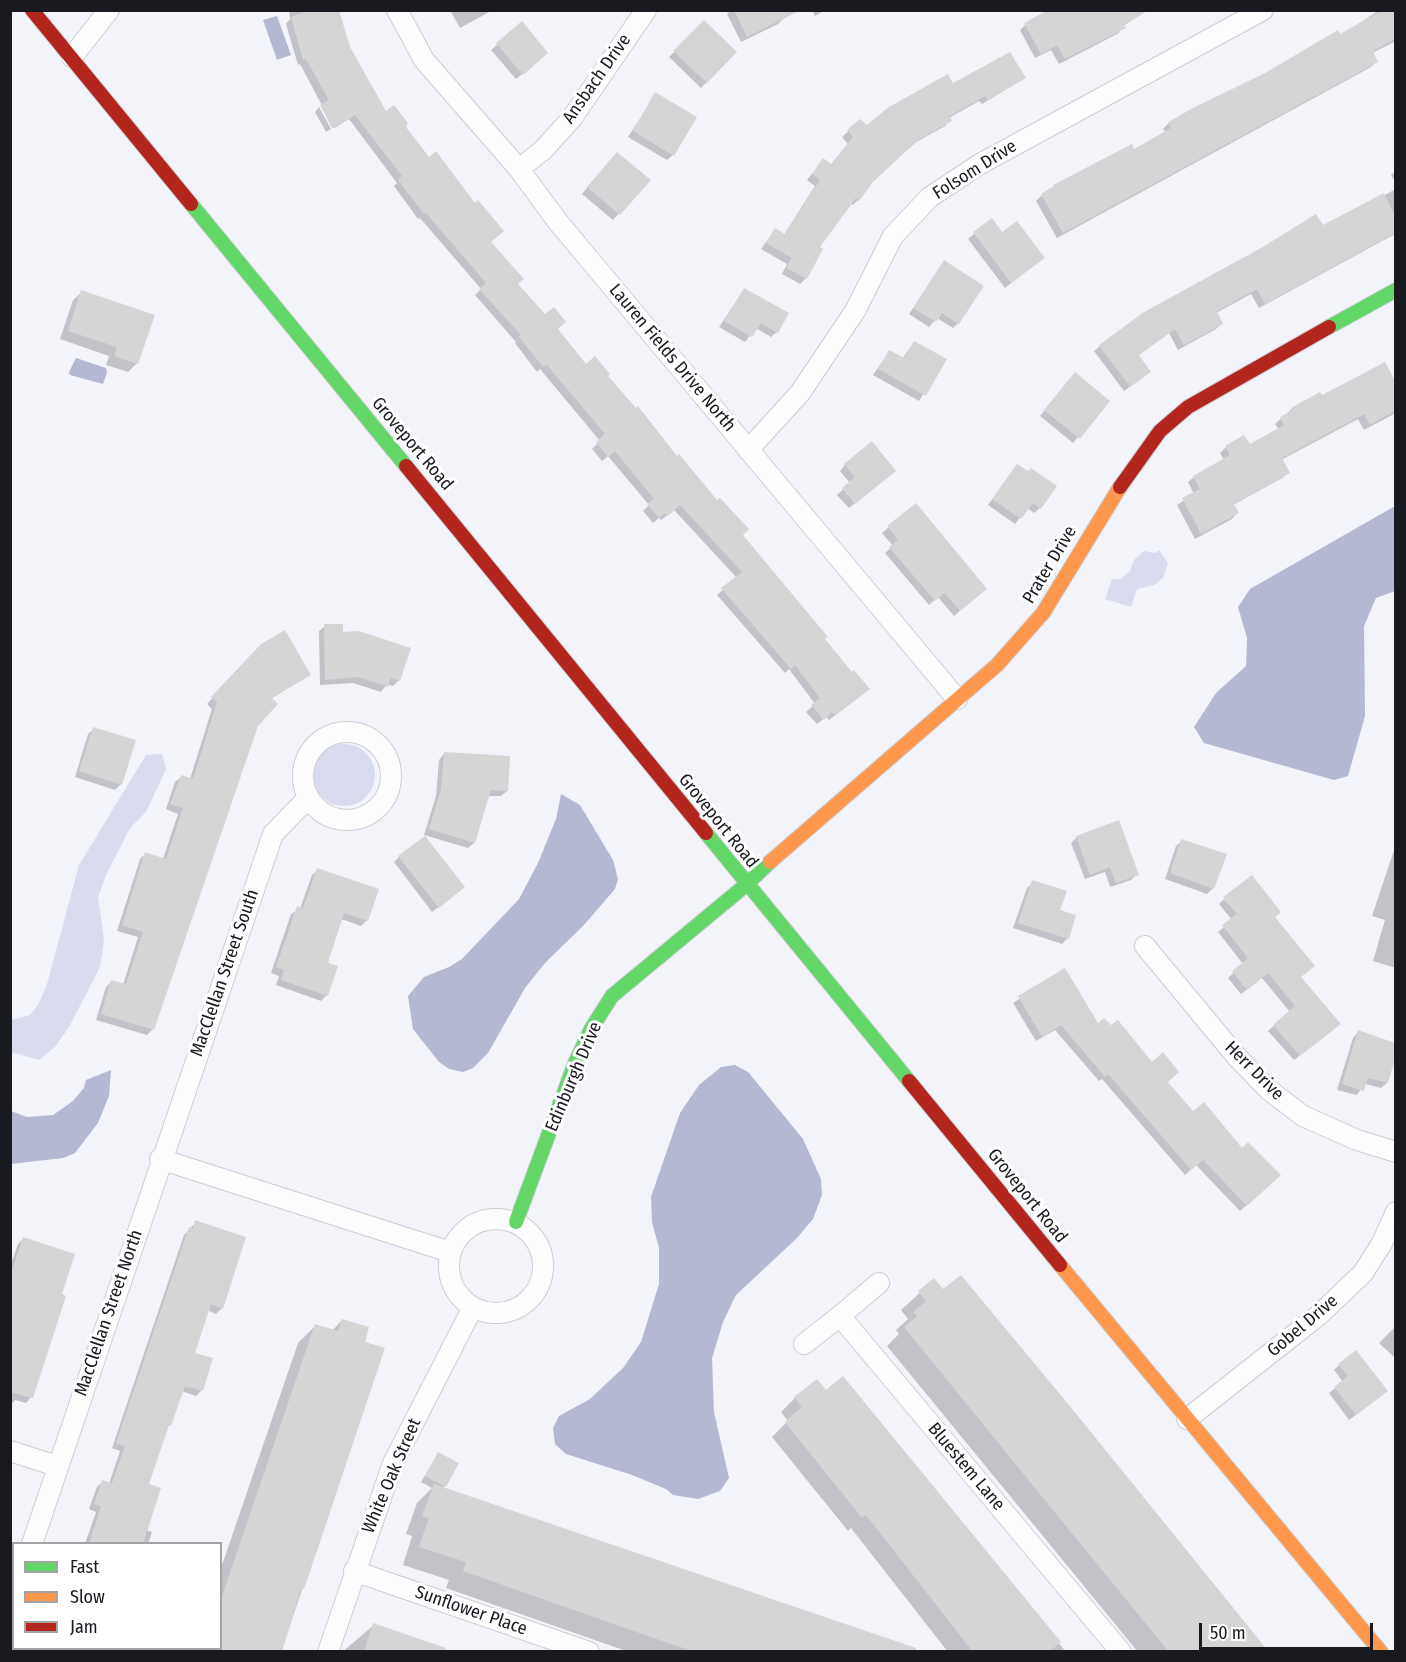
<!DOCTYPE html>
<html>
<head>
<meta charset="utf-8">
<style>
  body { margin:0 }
  #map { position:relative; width:1406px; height:1662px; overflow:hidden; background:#f2f4fa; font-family:"Fira Sans Condensed",sans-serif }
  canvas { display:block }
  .frame { position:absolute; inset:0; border:12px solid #191a20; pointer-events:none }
  .legend { position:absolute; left:12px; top:1542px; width:210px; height:108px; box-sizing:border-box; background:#fff; border:2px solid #a3a3a6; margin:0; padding:8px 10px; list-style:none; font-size:18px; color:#191a20 }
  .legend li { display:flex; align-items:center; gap:12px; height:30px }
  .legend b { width:30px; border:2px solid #a3a3a6 }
  .scale { position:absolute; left:1199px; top:1623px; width:174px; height:27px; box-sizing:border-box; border:3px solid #191a20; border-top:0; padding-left:8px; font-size:18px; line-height:21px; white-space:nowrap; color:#191a20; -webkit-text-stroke:4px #fff; paint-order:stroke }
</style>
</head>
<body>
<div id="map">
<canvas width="1406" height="1662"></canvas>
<div class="frame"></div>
<ul class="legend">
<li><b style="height:8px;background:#63d668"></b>Fast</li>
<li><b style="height:8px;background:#ff974d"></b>Slow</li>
<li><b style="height:8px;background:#b3261e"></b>Jam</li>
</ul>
<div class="scale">50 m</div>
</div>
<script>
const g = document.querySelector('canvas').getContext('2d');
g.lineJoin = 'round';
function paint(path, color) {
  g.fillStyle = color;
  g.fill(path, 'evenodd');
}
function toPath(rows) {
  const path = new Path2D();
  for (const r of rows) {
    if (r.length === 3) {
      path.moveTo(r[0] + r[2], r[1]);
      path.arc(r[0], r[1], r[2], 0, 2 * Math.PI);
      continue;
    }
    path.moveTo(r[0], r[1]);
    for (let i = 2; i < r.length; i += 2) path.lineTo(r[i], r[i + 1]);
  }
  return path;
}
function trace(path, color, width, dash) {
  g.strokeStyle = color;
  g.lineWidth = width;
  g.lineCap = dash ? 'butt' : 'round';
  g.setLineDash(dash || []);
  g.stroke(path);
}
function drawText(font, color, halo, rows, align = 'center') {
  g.font = font + ' "Fira Sans Condensed",sans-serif';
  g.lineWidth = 6;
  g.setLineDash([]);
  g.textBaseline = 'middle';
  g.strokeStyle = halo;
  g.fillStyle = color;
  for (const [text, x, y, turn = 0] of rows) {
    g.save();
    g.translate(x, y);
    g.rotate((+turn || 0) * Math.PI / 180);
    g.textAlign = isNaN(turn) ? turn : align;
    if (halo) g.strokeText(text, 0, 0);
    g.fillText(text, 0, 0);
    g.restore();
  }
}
paint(toPath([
  [1159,550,1168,563,1163,578,1154,585,1137,589,1131,607,1105,599,1112,579,1121,579,1130,571,1134,560,1144,551,1156,553],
  [344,775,31],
  [162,754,166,769,146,812,130,828,106,875,98,897,104,940,100,967,69,1027,55,1047,39,1060,11,1052,11,1020,30,1015,38,1005,47,984,79,865,146,755]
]), '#d9dcef');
paint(toPath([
  [277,16,291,55,277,60,263,20],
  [76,358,106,368,107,372,103,384,70,375,69,372],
  [1395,506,1395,591,1376,598,1364,626,1365,716,1348,776,1334,780,1204,743,1194,727,1216,693,1246,666,1247,638,1238,607,1250,589],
  [561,794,580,805,613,860,618,879,615,889,583,926,545,963,525,988,488,1053,473,1068,463,1072,449,1069,439,1062,413,1029,408,996,424,977,449,967,462,959,519,899,538,863,556,819],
  [735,1065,748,1072,803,1139,821,1179,822,1195,813,1219,797,1238,736,1295,723,1322,712,1358,714,1412,729,1478,720,1491,698,1499,673,1495,666,1489,632,1475,566,1454,555,1444,553,1428,559,1416,590,1399,623,1368,641,1342,659,1284,659,1248,652,1222,651,1197,680,1113,699,1085,721,1067],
  [111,1070,109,1096,98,1123,75,1153,63,1158,11,1164,11,1111,27,1117,53,1115,73,1101,84,1088,86,1080]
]), '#b5b8d1');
paint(toPath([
  [289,10,337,10,349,48,386,114,404,127,489,242,517,284,585,366,606,376,741,535,824,640,862,695,829,720,826,717,817,724,806,712,815,704,789,669,785,673,717,595,737,578,674,510,661,520,659,518,653,523,643,511,649,505,608,456,602,461,592,449,600,441,540,369,537,372,515,343,516,342,475,295,481,289,420,218,418,219,394,186,397,183,349,119,334,128,300,64,298,65,286,24,290,19],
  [450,10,493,10,460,28],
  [731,10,780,10,784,18,778,24,741,42,727,14],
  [812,10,825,10,815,16],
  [1396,10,1396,41,1372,53,1376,61,1371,67,1057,238,1036,201,1042,195,1077,173,1134,151,1166,133,1163,129,1169,123,1340,36,1378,11],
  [1144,12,1123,26,1119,33,1059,64,1051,50,1035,58,1020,30,1025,25],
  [704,22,735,52,701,88,669,57],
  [522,24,541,58,516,79,491,50],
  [1025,78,982,104,979,101,949,118,950,120,945,126,913,144,871,182,858,200,853,205,850,204,818,247,806,278,800,284,782,274,787,264,761,249,775,230,784,235,815,186,807,180,823,160,831,166,848,144,842,137,860,121,867,128,953,85],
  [656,94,673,155,667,160,628,137],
  [319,107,331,129,326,132,315,112],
  [611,159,649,180,613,220,582,194],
  [1396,171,1396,183,1391,175],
  [1396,189,1395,234,1259,308,1251,294,1216,313,1222,323,1216,329,1178,350,1169,333,1137,356,1143,377,1124,391,1094,351,1100,346],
  [991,220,1002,234,1043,258,1005,288,968,239],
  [944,262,958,323,953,328,937,318,929,327,909,314],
  [744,290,777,332,771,337,756,328,745,342,719,327],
  [82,292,137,363,128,372,106,365,109,356,60,339,73,300],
  [914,342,945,359,919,401,873,375,889,352,902,359],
  [1384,364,1396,384,1396,413,1364,430,1358,419,1281,460,1288,472,1282,478,1233,505,1237,513,1232,519,1195,539,1177,505,1194,494,1188,482,1194,477,1224,460,1220,453,1226,447,1244,437,1249,447,1279,430,1275,424,1292,409,1322,397],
  [1069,380,1108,402,1073,443,1040,416],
  [845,465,889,476,849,508,837,495,850,483,840,471],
  [1017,465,1040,508,1034,513,1027,508,1015,524,988,505],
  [916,505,979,594,954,616,938,597,929,605,885,553,893,546,882,533],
  [325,626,342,633,399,680,393,686,387,684,381,692,353,683,320,685,319,631],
  [256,651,309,674,271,699,257,726,153,1029,147,1035,96,1020,106,987,112,981,123,985,138,937,117,931,140,859,146,853,163,859,178,814,166,809,175,782,181,777,190,779,212,709,207,704],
  [94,729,121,784,115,790,75,777,88,734],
  [444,754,507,791,501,796,487,796,474,843,468,848,424,835,436,796,439,760],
  [1077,837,1137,874,1131,880,1110,887,1105,872,1085,879,1071,843],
  [1182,841,1213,888,1207,894,1165,879,1176,846],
  [1396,844,1396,968,1373,961,1385,920,1372,916],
  [399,857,458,892,432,912,394,862],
  [318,869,367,920,361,926,341,919,326,964,327,995,321,1001,276,985,279,976,271,973,291,914,300,909,312,875],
  [1033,882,1068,938,1062,944,1013,928,1027,888],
  [1224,899,1299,977,1333,1030,1294,1060,1268,1031,1290,1012,1262,978,1241,994,1228,978,1243,964,1218,932,1232,920,1219,904],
  [1064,970,1098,1025,1167,1082,1193,1113,1242,1150,1274,1181,1240,1211,1196,1165,1185,1175,1102,1079,1099,1081,1055,1030,1036,1041,1013,1003],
  [1358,1032,1396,1044,1396,1054,1387,1083,1381,1088,1365,1084,1357,1095,1337,1090,1353,1038],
  [196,1222,222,1308,216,1314,207,1310,193,1353,202,1390,196,1396,181,1391,147,1485,146,1530,152,1532,148,1544,85,1544,96,1512,89,1509,97,1487,102,1482,109,1484,120,1451,112,1448,184,1235],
  [24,1238,31,1397,26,1403,15,1400,10,1406,10,1267,18,1244],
  [934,1280,1267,1652,1138,1652,887,1346,899,1334,896,1330,908,1319,901,1310],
  [342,1320,363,1343,383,1349,281,1652,193,1652,194,1648,220,1648,220,1571,298,1343,315,1326,332,1331],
  [1396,1326,1396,1359,1379,1343],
  [1339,1365,1380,1397,1349,1420,1329,1393,1343,1382,1334,1370],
  [843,1378,1066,1652,948,1652,851,1528,848,1531,772,1437,788,1421,781,1412,795,1398,825,1392],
  [438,1454,457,1464,443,1488,897,1652,629,1652,446,1588,449,1580,403,1565,412,1536,406,1534,417,1503,432,1488,421,1482],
  [374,1625,452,1652,342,1652],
  [44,1648,114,1648,113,1652,43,1652]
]), '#0003');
paint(toPath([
  [309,10,339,10,350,47,386,111,394,105,408,123,406,127,429,157,436,151,475,203,478,200,504,231,491,242,524,279,518,284,545,314,554,307,566,322,558,329,586,364,595,356,610,374,608,376,636,408,638,406,677,456,679,454,717,500,720,498,749,529,743,535,828,637,825,639,852,672,854,670,870,689,835,715,832,712,824,720,811,705,820,698,795,665,791,669,721,588,742,572,680,505,668,516,665,513,659,518,647,504,654,499,615,451,608,457,596,442,605,434,547,365,543,367,519,337,521,335,479,289,486,283,426,213,424,214,398,180,402,176,355,115,332,128,320,105,329,100,306,59,303,60,291,17],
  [734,10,801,10,747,37],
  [1048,10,1149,10,1124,25,1126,28,1065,59,1057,45,1041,54,1024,23],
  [1383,10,1395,10,1395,39,1373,51,1378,62,1063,233,1041,194,1054,186,1053,185,1132,144,1134,149,1171,128,1168,122,1193,108,1265,73,1338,30,1340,34],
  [704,20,737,52,707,83,673,51],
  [522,21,548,53,523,75,496,43],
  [1010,52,1026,78,988,100,985,96,950,116,952,121,920,139,903,154,873,182,859,201,856,198,820,247,823,249,807,279,786,268,792,258,766,243,775,228,785,234,820,180,812,174,823,158,831,164,853,137,847,130,860,119,867,125,889,107,948,74,953,83],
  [655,92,697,117,674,156,633,131],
  [617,152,651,180,620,215,587,187],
  [1384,193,1395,216,1395,233,1265,304,1257,289,1217,311,1223,324,1184,345,1175,329,1139,355,1151,372,1130,387,1099,345,1144,312,1261,248,1316,214,1323,225],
  [992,218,1002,232,1017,221,1045,258,1011,283,973,232],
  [944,260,984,286,959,324,942,313,936,322,913,308],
  [744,288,789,313,778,333,761,323,752,337,724,321],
  [81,290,155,315,138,364,114,356,117,347,68,331],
  [914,341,947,359,926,396,878,369,889,350,904,358],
  [1385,362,1395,381,1395,411,1370,425,1364,414,1282,458,1290,473,1234,504,1239,513,1201,534,1182,498,1200,489,1193,476,1230,455,1225,446,1244,435,1250,444,1284,425,1280,417,1292,411,1291,408,1320,392,1322,395],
  [1075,372,1110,401,1080,439,1044,410],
  [872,441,896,471,855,504,842,488,855,477,844,464],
  [1017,464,1028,471,1031,468,1057,486,1041,509,1033,503,1021,519,992,499],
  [916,503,987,589,960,611,945,593,935,601,889,547,898,540,887,526],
  [324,624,343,624,343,632,359,631,411,648,400,681,391,678,388,687,359,677,325,680],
  [285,630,311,675,272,698,278,704,258,726,154,1030,101,1014,111,980,126,984,143,932,122,925,145,852,166,859,183,808,170,804,181,775,193,779,217,702,211,697,261,644],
  [93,727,136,740,122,785,79,771],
  [444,752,510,756,508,791,491,790,475,843,429,829,441,789],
  [1119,820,1139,875,1116,883,1110,867,1090,875,1076,836],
  [425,836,465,887,439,908,398,856],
  [1181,839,1227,854,1214,889,1170,873],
  [317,868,379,889,368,921,344,913,328,963,338,966,328,996,281,980,284,970,276,967,297,906,303,908],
  [1252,875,1281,912,1275,917,1315,966,1301,977,1341,1024,1300,1056,1273,1025,1295,1006,1268,973,1247,990,1232,971,1248,958,1222,925,1237,914,1223,897],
  [1032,880,1067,891,1060,910,1076,915,1069,939,1018,923],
  [1065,968,1098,1023,1104,1018,1111,1025,1118,1020,1152,1062,1163,1052,1179,1072,1168,1082,1193,1111,1204,1102,1242,1148,1248,1142,1281,1175,1247,1206,1203,1160,1191,1170,1108,1074,1105,1077,1061,1025,1042,1037,1018,996],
  [1358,1030,1395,1043,1395,1059,1388,1083,1368,1078,1364,1091,1342,1084],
  [195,1220,246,1237,223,1309,211,1304,195,1353,213,1358,203,1391,185,1386,171,1426,169,1425,149,1484,161,1488,143,1544,89,1544,101,1506,94,1504,102,1480,112,1483,125,1446,116,1443,189,1227,193,1229],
  [23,1237,75,1254,62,1294,66,1296,33,1398,10,1392,10,1276],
  [961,1275,1069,1405,1269,1652,1169,1652,1048,1504,904,1327,917,1316,913,1312,926,1301,918,1291,934,1278,943,1289],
  [342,1319,369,1327,365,1342,385,1348,318,1548,304,1589,301,1588,282,1652,220,1652,220,1602,315,1324,338,1331],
  [1356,1350,1388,1391,1356,1415,1334,1387,1348,1376,1338,1364],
  [843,1376,1061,1642,1049,1652,973,1652,866,1515,862,1518,785,1422,802,1407,794,1397,817,1379,826,1390],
  [438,1452,459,1463,446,1487,425,1476],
  [434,1484,916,1648,915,1652,695,1652,648,1636,463,1571,466,1562,419,1547,429,1518,422,1516],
  [373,1623,446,1648,446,1652,364,1652]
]), '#d6d5d5');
const street = toPath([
  [397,10,424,60,519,169,558,222,957,699],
  [72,57,109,10],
  [519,169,543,150,572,118,646,10],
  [748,450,800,393,855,311,893,236,930,197,980,164,1263,10],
  [347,776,44],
  [1145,946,1236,1056,1269,1090,1303,1116,1357,1140,1396,1152],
  [160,1159,450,1252],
  [496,1266,47],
  [840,1316,879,1283],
  [804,1344,840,1316,1121,1652],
  [1187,1419,1319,1315,1363,1273,1382,1243,1396,1212],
  [10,1451,57,1466],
  [32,1544,273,834,307,799],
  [354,1571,589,1652],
  [10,1607,14,1598],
  [328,1652,393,1463,473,1307]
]);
const fast = toPath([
  [191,204,406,466],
  [1329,327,1396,290],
  [706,833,909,1081],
  [516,1222,575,1063,591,1029,612,996,747,884,770,862]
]);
const slow = toPath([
  [770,862,997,665,1043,613,1120,487],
  [1060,1265,1381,1652]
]);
const jam = toPath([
  [32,10,191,204],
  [406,466,706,833],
  [1120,487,1160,431,1188,407,1329,327],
  [909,1081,1060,1265]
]);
trace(street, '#cdced4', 22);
trace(fast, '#cdced4', 16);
trace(slow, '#cdced4', 16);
trace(jam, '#cdced4', 16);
trace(street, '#fdfdfe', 20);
trace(fast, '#63d668', 14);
trace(slow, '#ff974d', 14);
trace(jam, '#b3261e', 14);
drawText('18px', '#191a20', '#fff', [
  ["Ansbach Drive",597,79,-55],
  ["Folsom Drive",975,170,-32],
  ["Lauren Fields Drive North",672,358,50],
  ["Groveport Road",412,444,50],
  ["Prater Drive",1050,565,-59],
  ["Groveport Road",718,821,51],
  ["MacClellan Street South",225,973,-71],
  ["Herr Drive",1254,1071,45],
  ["Edinburgh Drive",574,1077,-67],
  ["Groveport Road",1027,1196,51],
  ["MacClellan Street North",109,1313,-71],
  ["Gobel Drive",1303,1326,-40],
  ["Bluestem Lane",966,1467,50],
  ["White Oak Street",392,1476,-67],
  ["Sunflower Place",471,1611,19]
]);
</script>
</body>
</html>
